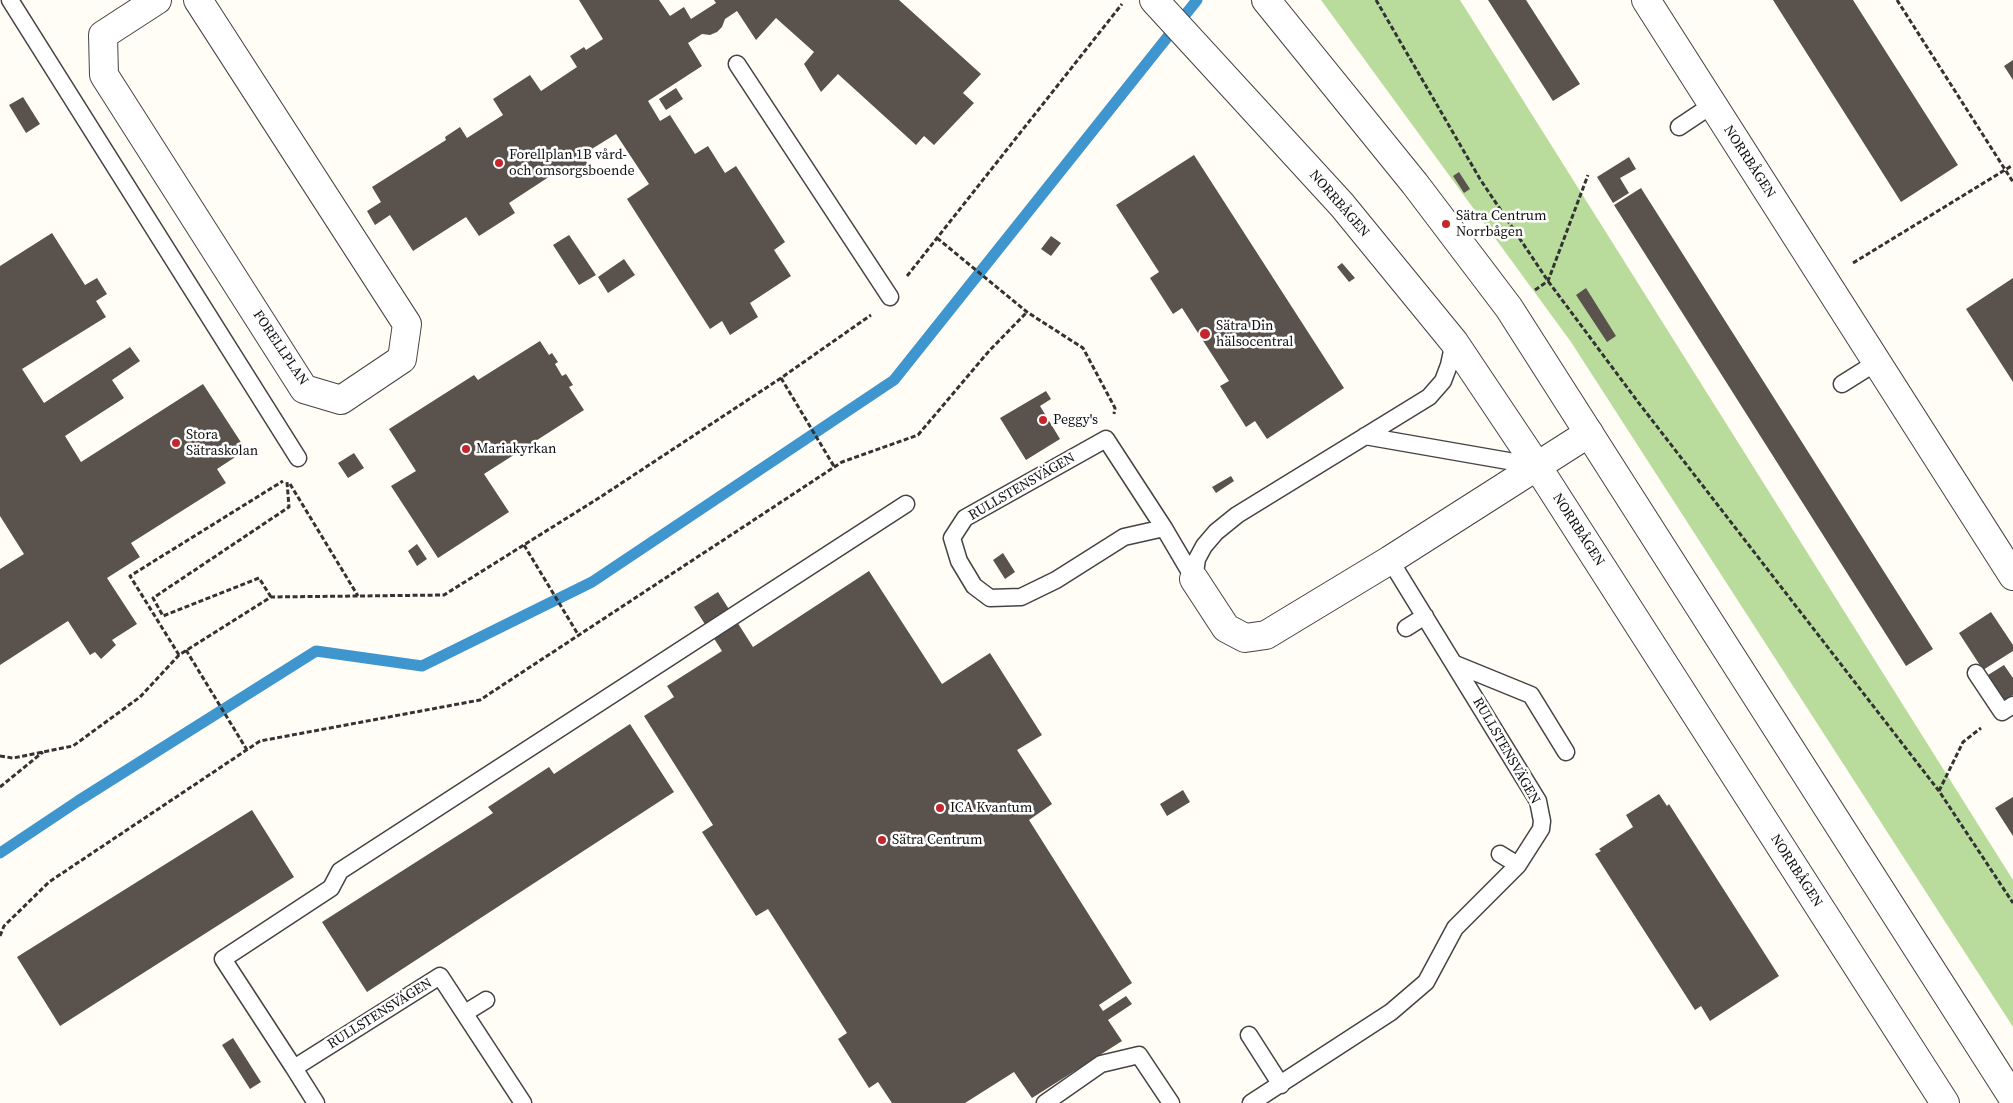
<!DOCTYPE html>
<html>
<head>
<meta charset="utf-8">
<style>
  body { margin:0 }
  canvas { display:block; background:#fffdf5 }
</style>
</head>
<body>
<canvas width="2013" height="1103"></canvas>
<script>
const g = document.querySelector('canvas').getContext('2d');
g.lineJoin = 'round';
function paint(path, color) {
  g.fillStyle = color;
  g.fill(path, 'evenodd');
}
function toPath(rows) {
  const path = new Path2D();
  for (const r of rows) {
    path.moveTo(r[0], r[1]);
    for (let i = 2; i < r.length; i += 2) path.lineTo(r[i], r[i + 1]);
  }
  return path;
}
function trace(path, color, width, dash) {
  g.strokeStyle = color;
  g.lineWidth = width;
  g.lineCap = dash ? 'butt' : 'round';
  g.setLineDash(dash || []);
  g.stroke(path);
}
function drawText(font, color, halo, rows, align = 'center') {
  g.font = font + ' "Source Serif 4",serif';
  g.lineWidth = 5;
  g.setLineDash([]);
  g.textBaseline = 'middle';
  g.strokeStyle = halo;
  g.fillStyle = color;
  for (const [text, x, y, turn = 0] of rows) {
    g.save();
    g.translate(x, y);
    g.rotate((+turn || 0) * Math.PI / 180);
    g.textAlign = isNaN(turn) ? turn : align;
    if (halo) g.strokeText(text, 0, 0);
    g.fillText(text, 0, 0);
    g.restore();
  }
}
paint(toPath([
  [1321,0,1460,0,2013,880,2013,1027,1571,342]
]), '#b9dc9c');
trace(toPath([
  [0,853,78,801,316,651,422,666,592,582,894,380,1197,0]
]), '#3f96cf', 11);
paint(toPath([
  [579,0,659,0,670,16,684,7,691,19,716,3,714,0,899,0,981,74,963,93,974,103,934,145,924,136,916,145,838,74,821,92,804,64,814,52,776,18,756,40,737,11,725,19,722,27,717,32,710,35,702,34,688,43,702,66,648,101,660,121,670,115,695,154,708,146,725,173,736,166,785,242,774,250,791,276,750,303,758,317,730,335,722,321,710,329,627,199,649,184,616,134,582,155,589,166,571,177,564,167,509,203,515,213,479,236,466,217,413,251,390,215,375,225,367,211,381,202,372,187,446,140,445,137,460,127,467,138,503,115,493,99,530,75,541,91,577,67,570,56,584,47,586,50,603,39],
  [1488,0,1526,0,1580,84,1553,101],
  [1773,0,1853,0,1958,165,1901,202],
  [2013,60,2013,80,2004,66],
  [676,88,683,99,666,110,659,99],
  [23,97,40,124,26,133,9,105],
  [1194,155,1344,388,1267,439,1255,421,1246,427,1220,386,1229,381,1182,308,1173,314,1150,278,1159,272,1116,205],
  [1629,157,1636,169,1620,178,1629,193,1613,203,1597,177],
  [1459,172,1470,189,1464,193,1453,176],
  [1641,188,1933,649,1906,666,1614,205],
  [52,233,85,285,97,278,107,294,96,301,106,317,22,369,44,403,130,347,140,361,112,380,124,398,65,436,81,462,203,384,246,450,217,469,226,483,131,543,140,557,107,578,137,624,112,640,116,645,101,659,95,652,90,655,68,621,0,665,0,569,24,554,0,516,0,266],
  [569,235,596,275,579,285,553,245],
  [1051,236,1061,243,1051,256,1041,249],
  [624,259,635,275,608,293,598,277],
  [1342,263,1355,278,1349,282,1337,267],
  [2013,278,2013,382,1966,309],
  [1586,288,1616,336,1607,342,1576,295],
  [540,341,549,355,552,353,558,362,555,364,562,376,566,374,573,385,569,387,584,410,484,474,509,512,438,558,391,486,416,471,389,429,474,375,478,380],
  [1046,391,1051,399,1040,406,1060,439,1026,460,1000,418],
  [354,453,364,468,348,478,338,463],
  [1231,476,1234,481,1216,493,1212,487],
  [417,544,427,559,417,566,408,551],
  [1003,553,1015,572,1005,579,993,560],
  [869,571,942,684,990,653,1042,735,1017,750,1052,804,1029,820,1132,983,1099,1005,1103,1011,1126,996,1132,1004,1108,1020,1122,1041,1032,1098,1014,1072,965,1103,892,1103,878,1082,869,1088,838,1039,847,1033,768,909,756,916,702,832,713,825,644,716,674,697,667,686,722,651,694,607,718,592,753,647],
  [1991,612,2013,645,2013,651,1983,670,1959,633],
  [2004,665,2013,678,2013,695,2004,701,1988,675],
  [630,724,674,792,367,992,322,922,493,813,488,807,549,767,554,774],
  [1183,790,1190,802,1167,816,1160,804],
  [1659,794,1667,806,1669,804,1779,976,1710,1021,1701,1006,1695,1010,1595,854,1601,851,1599,849,1633,827,1626,815],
  [2013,797,2013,836,1995,808],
  [252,810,294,877,60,1026,17,957],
  [233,1038,261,1082,250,1089,222,1045]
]), '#5a524d');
const service = toPath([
  [10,0,298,458],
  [737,64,890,297],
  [1679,127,1712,105],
  [1842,384,1877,362],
  [1365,436,1537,466],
  [1164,528,1124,537,1056,580,1021,597,990,598,974,586,959,561,952,538,965,518,1106,439,1164,528,1194,579],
  [1194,579,1197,559,1204,546,1216,532,1237,515,1429,397,1443,381,1449,365,1454,342],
  [1406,628,1425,616],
  [1455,664,1531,695,1566,752],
  [1976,673,2002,712,2013,705],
  [1500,854,1518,865],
  [465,1013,486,1000],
  [1249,1035,1281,1085],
  [294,1068,223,959,331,888,340,871,906,504],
  [316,1103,294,1068,440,976,523,1103],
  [1045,1103,1101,1064,1139,1055,1171,1103],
  [1251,1103,1391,1012,1426,982,1455,928,1518,865,1541,829,1542,821,1538,801,1390,560]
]);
const minor = toPath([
  [157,0,103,35,104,75,304,389,341,400,402,359,407,324,198,0],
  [1646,0,2013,576],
  [1194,579,1226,628,1245,638,1266,635,1390,560,1589,433]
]);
const tertiary = toPath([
  [1154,0,1342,205,1454,342,1537,466,1945,1103],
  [1266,0,1415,184,1509,308,2013,1098]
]);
trace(service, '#444', 19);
trace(minor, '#444', 30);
trace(tertiary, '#444', 30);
trace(toPath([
  [1376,0,1480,179,1548,281,1638,402,1939,791,2013,903],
  [1897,0,2013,182],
  [937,238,1027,312,1083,348,1115,408,1114,414],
  [1853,263,2013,165],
  [907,276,1122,4],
  [1535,290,1548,281,1588,175],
  [781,378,835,468],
  [290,484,358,596],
  [524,545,579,636],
  [271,597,259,578,163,616,153,598,289,507,287,482],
  [186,650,247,750],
  [179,655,130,576,283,481],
  [0,756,13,758,73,746,140,697,179,655,271,597,444,595,602,496,781,378,871,315],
  [0,787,43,752],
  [1939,791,1963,742,1981,728],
  [0,936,4,926,49,882,260,741,480,700,842,462,918,435,989,351,1027,312]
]), '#333', 3, [5, 2.5]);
trace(service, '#fff', 16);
trace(minor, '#fff', 28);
trace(tertiary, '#fff', 28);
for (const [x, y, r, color] of [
  [499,163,5,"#c4262e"],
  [1446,224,5,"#c4262e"],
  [1205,334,6,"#c4262e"],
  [1043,420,5,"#c4262e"],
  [176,443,5,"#c4262e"],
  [466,449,5,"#c4262e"],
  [940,808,5,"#c4262e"],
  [882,840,5,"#c4262e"]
]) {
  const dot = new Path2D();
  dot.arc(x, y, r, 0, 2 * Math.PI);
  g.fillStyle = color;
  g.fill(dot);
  trace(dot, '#fff', 2);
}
drawText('14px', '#111', '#fff', [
  ["Forellplan 1B vård-",509,155],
  ["och omsorgsboende",509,171],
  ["Sätra Centrum",1456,216],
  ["Norrbågen",1456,232],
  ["Sätra Din",1216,326],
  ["hälsocentral",1216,342],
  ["Peggy's",1053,420],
  ["Stora",186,435],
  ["Sätraskolan",186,451],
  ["Mariakyrkan",476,449],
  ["ICA Kvantum",950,808],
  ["Sätra Centrum",892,840]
], 'left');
drawText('14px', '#111', '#fff', [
  ["NORRBÅGEN",1749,162,57],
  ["NORRBÅGEN",1339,204,49],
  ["FORELLPLAN",280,348,56],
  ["RULLSTENSVÄGEN",1022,487,-30],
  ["NORRBÅGEN",1578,530,57],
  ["RULLSTENSVÄGEN",1506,751,60],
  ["NORRBÅGEN",1796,871,57],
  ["RULLSTENSVÄGEN",380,1014,-32]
]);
</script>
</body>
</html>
